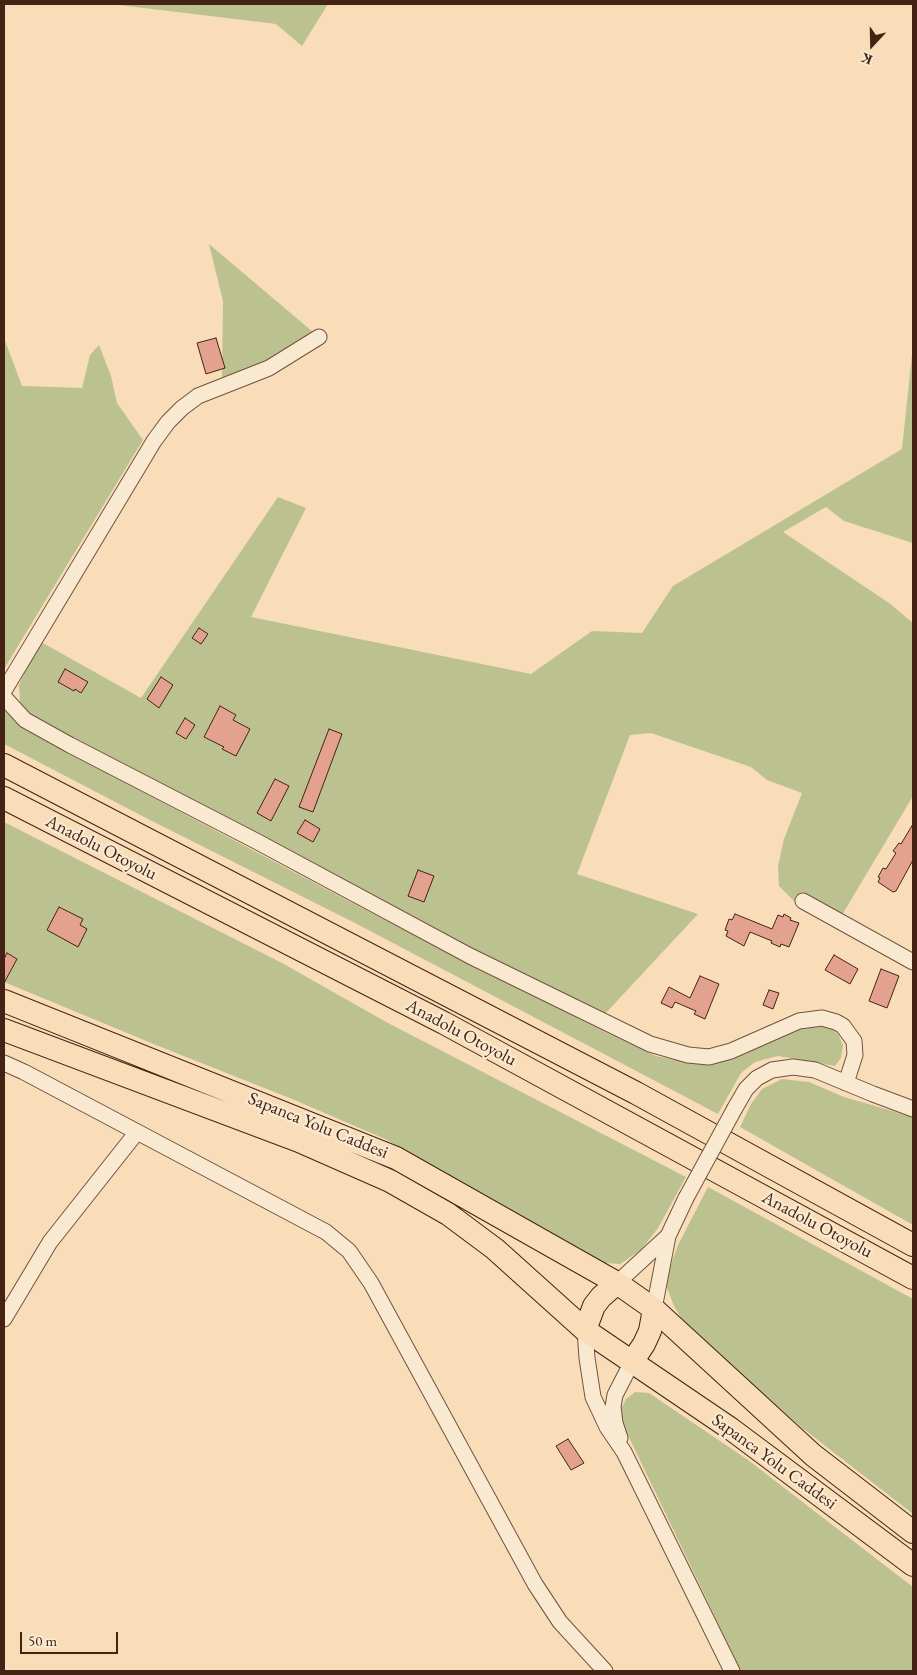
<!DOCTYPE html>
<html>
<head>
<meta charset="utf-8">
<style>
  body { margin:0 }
  #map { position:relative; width:917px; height:1675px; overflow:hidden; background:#f8ddb8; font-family:"EB Garamond",serif }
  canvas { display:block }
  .frame { position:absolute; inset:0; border:5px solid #442315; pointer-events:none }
  .north { position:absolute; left:847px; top:20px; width:50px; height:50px; -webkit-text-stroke:4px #fae9d1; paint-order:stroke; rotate:201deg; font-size:14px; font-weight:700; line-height:20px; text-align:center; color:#442315 }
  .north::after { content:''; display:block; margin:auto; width:18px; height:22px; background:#442315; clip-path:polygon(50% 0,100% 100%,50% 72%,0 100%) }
  .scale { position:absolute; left:20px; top:1632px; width:98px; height:22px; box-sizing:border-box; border:2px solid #442315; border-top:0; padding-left:6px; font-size:15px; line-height:18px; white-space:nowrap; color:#442315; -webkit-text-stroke:4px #fae9d1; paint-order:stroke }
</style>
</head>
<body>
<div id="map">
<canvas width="917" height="1675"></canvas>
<div class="frame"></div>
<div class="north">K</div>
<div class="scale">50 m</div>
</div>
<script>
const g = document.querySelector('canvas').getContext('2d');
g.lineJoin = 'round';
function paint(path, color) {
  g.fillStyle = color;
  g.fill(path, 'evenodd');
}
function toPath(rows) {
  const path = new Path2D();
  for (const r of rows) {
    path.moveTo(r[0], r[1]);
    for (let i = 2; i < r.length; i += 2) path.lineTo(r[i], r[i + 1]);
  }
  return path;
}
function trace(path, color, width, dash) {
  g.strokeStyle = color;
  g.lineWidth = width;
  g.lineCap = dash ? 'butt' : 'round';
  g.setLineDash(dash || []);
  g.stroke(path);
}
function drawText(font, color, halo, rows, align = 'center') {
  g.font = font + ' "EB Garamond",serif';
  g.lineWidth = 4.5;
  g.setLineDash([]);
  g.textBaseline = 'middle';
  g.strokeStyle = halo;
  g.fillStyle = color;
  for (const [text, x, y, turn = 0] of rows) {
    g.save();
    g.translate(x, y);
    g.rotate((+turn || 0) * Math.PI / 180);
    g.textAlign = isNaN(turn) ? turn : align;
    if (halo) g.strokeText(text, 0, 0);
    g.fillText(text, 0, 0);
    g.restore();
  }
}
paint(toPath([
  [111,4,328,4,302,46,276,24],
  [209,244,313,332,265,361,222,382,223,301],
  [4,338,22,386,82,388,90,355,99,345,111,376,117,403,143,440,4,669],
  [913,345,913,543,844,521,826,507,783,532,889,603,913,623,913,796,842,915,801,892,796,903,779,886,778,866,784,839,802,793,767,780,751,767,651,733,630,735,577,874,698,914,603,1016,542,987,45,725,24,710,20,701,19,685,29,662,41,642,141,698,278,497,306,508,251,617,531,674,592,631,642,633,673,586,902,449],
  [4,710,26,730,375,915,609,1034,656,1056,689,1063,718,1063,789,1032,808,1026,827,1026,839,1035,843,1046,841,1058,835,1066,778,1056,755,1062,741,1073,718,1114,355,923,148,819,4,744],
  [4,822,282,963,388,1023,686,1177,658,1228,641,1250,620,1264,605,1263,385,1139,292,1099,156,1045,4,982],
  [782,1079,809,1082,844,1097,913,1117,913,1225,740,1127,751,1104,762,1089],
  [708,1187,913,1299,913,1514,801,1427,685,1325,674,1306,667,1288,666,1278,678,1245],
  [635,1392,649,1393,748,1460,913,1587,913,1671,741,1671,625,1429,620,1411,626,1399]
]), '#bbc290');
const building = toPath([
  [216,338,225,368,206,374,197,343,216,338],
  [199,628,208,634,201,644,192,638,199,628],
  [65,669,88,682,81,693,75,689,74,691,58,682,65,669],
  [161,677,173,685,159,708,147,699,161,677],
  [220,706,236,715,233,720,250,729,236,756,222,749,224,747,204,737,220,706],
  [185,718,195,725,186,739,176,733,185,718],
  [329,729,342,734,313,812,299,807,329,729],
  [275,779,289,786,271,821,257,813,275,779],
  [305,820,320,829,313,842,297,833,305,820],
  [913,824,913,860,896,891,893,892,878,882,880,878,878,877,883,868,886,869,896,853,893,851,899,843,901,844,913,824],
  [418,870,434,876,424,902,408,896,418,870],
  [59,907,83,919,80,925,87,929,78,947,47,930,59,907],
  [735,914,772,929,778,915,783,917,784,914,791,918,790,920,799,923,789,947,781,944,780,947,771,943,772,941,750,932,744,946,726,936,728,931,725,930,729,919,732,920,735,914],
  [7,953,17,959,4,983,4,959,7,953],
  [834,955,858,969,850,984,825,970,834,955],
  [881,969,899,976,887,1008,869,1001,881,969],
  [700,976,719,984,705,1019,694,1014,696,1011,675,1002,672,1008,661,1003,669,987,690,998,700,976],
  [769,990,779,993,773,1009,763,1005,769,990],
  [568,1439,584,1463,571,1470,556,1446,568,1439]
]);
paint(building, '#e3a28f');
trace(building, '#442315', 1);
const minor = toPath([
  [4,691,154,441,168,422,182,408,198,396,269,368,319,337],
  [4,697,25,720,70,745,256,841,470,956,650,1044,688,1055,709,1057,731,1051,799,1021,822,1018,836,1022,843,1026,854,1041,855,1055,846,1083],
  [803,901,913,962],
  [4,1063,24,1072,326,1232,349,1251,371,1283,535,1584,560,1622,605,1671],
  [735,1108,746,1089,757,1078,772,1070,793,1067,815,1070,873,1094,913,1109],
  [617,1283,668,1236],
  [654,1309,668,1236,686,1198],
  [4,1319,50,1242,137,1132],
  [585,1330,587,1358,593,1397,607,1427,624,1452,732,1671],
  [620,1438,615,1423,613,1407,615,1395,632,1362]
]);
const highway = toPath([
  [4,765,636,1093,913,1245],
  [4,798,444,1023,913,1278],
  [4,1001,396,1158,617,1283,654,1309,813,1455,913,1532],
  [4,1030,299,1141,390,1181,448,1214,495,1249,585,1330,731,1429,913,1565],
  [585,1330,594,1306,601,1297,617,1283],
  [632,1362,644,1344,650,1331,654,1309]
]);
trace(minor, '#71523e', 17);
trace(highway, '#442315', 24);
trace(minor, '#fae9d1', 15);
trace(highway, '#f8ddb8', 22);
const minorBridge = toPath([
  [686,1198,735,1108]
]);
trace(minorBridge, '#71523e', 17, []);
trace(minorBridge, '#fae9d1', 15);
drawText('18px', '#442315', '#fae9d1', [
  ["Anadolu Otoyolu",101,848,27],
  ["Anadolu Otoyolu",461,1033,28],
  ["Sapanca Yolu Caddesi",318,1126,22],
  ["Anadolu Otoyolu",817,1225,28],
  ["Sapanca Yolu Caddesi",774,1462,36]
]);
</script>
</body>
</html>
